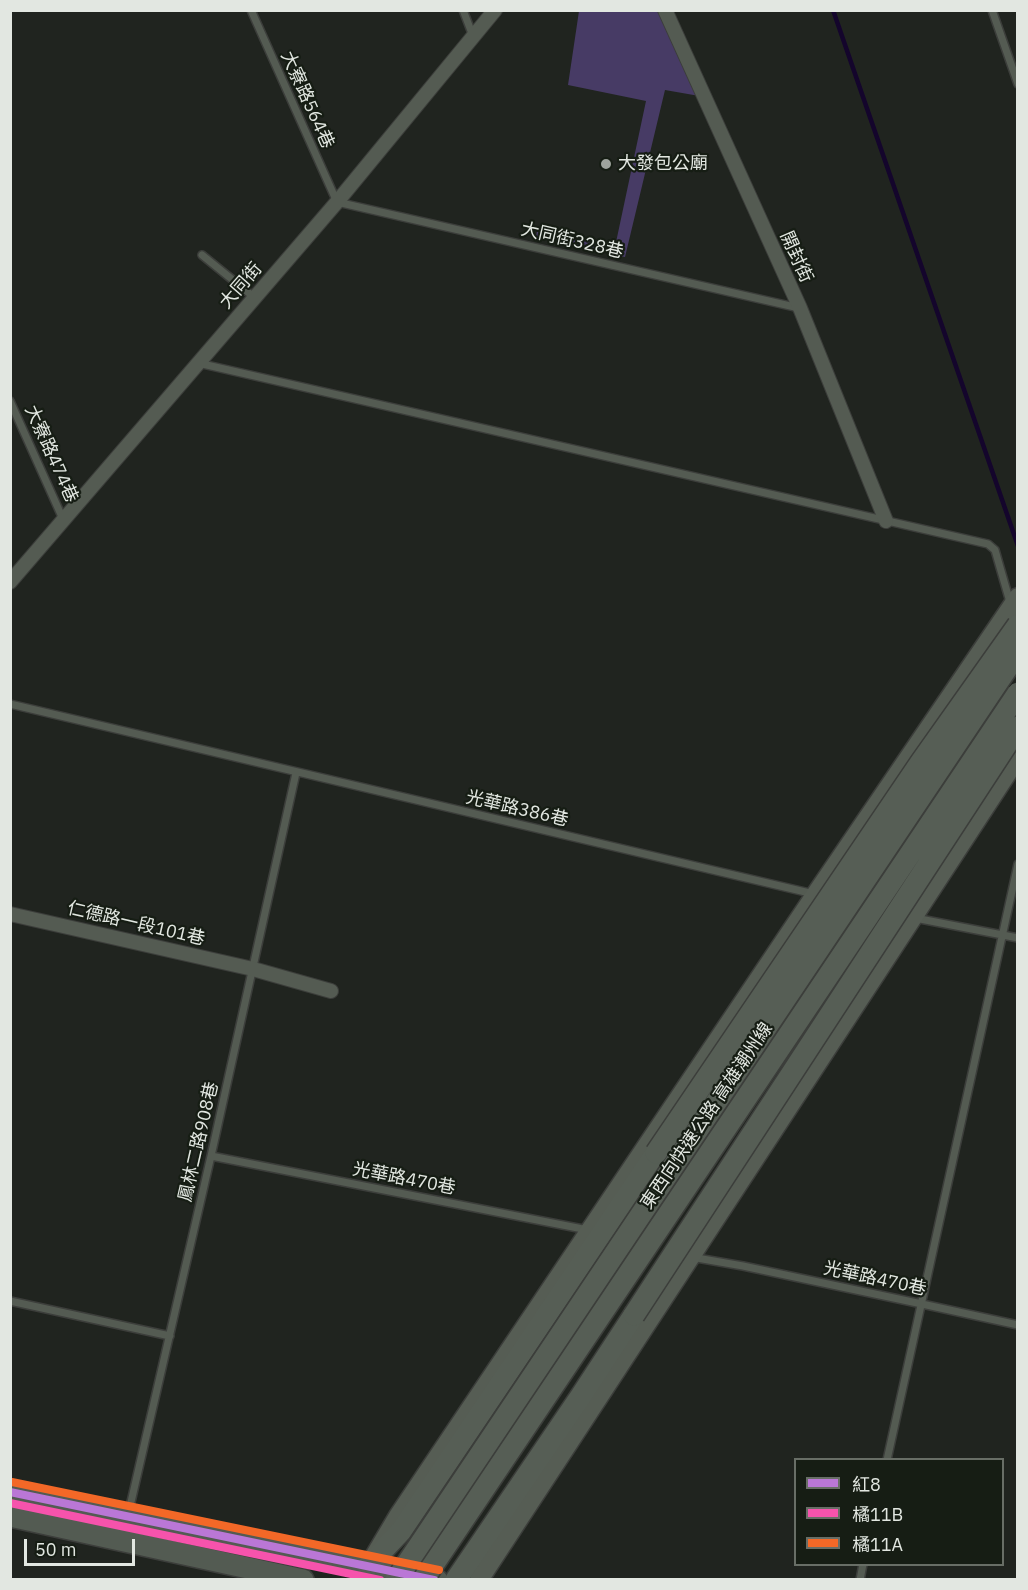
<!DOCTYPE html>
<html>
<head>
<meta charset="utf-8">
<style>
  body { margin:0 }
  #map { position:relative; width:1028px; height:1590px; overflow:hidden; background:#20241f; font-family:"IBM Plex Sans","Noto Sans TC",sans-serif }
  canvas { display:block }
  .frame { position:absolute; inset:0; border:12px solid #e2e7e1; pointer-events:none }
  .legend { position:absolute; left:794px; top:1458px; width:210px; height:108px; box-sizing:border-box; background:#161d14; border:2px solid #686e66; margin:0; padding:8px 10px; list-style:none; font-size:18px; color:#e2e7e1 }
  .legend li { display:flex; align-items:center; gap:12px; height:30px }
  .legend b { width:30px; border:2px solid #686e66 }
  .scale { position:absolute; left:24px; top:1539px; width:111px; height:27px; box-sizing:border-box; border:3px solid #e2e7e1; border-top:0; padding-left:8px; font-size:18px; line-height:21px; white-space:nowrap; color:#e2e7e1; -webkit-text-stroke:4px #161d14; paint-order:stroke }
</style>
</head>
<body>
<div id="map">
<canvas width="1028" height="1590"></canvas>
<div class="frame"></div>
<ul class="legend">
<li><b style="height:8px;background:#ba77d6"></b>紅8</li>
<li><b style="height:8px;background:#f653ac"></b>橘11B</li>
<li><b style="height:8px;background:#f36827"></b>橘11A</li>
</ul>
<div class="scale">50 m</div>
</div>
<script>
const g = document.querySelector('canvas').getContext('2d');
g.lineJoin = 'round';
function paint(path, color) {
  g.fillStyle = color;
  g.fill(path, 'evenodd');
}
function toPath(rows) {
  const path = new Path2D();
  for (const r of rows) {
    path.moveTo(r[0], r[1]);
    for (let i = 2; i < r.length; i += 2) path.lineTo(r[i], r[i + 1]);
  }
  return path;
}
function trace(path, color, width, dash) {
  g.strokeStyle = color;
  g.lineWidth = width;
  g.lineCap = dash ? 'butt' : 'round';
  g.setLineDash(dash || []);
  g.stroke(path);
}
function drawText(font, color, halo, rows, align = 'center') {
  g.font = font + ' "IBM Plex Sans","Noto Sans TC",sans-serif';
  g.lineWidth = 4.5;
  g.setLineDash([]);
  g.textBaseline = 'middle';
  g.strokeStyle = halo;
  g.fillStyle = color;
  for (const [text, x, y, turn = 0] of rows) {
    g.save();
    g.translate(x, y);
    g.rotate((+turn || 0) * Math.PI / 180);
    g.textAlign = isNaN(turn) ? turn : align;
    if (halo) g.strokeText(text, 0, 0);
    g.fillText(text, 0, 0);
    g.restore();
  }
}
paint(toPath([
  [579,11,660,11,705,97,665,90,625,257,536,237,537,231,615,247,646,101,568,85]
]), '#473b65');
trace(toPath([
  [833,10,1018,546]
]), '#14052c', 4.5);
const service = toPath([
  [251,10,337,202,799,308],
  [463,10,473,36],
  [992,10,1018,84],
  [202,255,255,298],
  [198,363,988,544,995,550,1010,602],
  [10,401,63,519],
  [10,704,814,894],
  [915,918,1018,938],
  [211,1156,588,1230],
  [691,1257,743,1266,922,1304,1018,1325],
  [10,1301,170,1336],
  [887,1460,1018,864],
  [128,1515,211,1156,296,773],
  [860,1580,863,1564]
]);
const minor = toPath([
  [665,10,800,308,886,521],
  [10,582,337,202,495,10],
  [10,914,253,969,331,991]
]);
const secondary = toPath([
  [360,1580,398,1516,815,895,1018,597],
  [479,1580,1018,757]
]);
const primary = toPath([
  [10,1492,341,1561,437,1580],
  [10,1516,303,1580]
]);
const trunk = toPath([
  [368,1566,401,1531,656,1153],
  [456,1580,581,1396,634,1315]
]);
trace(service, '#3c3e3b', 10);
trace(minor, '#3c3e3b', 16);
trace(secondary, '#3c3e3b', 21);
trace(primary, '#3c3e3b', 24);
trace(trunk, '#3c3e3b', 24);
trace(service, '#545b52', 7);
trace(minor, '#545b52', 14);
trace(secondary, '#565d54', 18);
trace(primary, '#535b52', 21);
trace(trunk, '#565e55', 21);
const trunkBridge = toPath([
  [656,1153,921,762,1018,625],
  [634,1315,1018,727],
  [396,1580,1018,652],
  [423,1580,1018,693]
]);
trace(trunkBridge, '#3c3e3b', 24, []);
trace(trunkBridge, '#565e55', 21);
trace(toPath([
  [10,1492,434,1580]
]), '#ba77d6', 8);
trace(toPath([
  [10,1503,380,1580]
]), '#f653ac', 8);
trace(toPath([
  [12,1482,439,1570]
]), '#f36827', 8);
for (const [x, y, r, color] of [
  [606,164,6,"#9ea39d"]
]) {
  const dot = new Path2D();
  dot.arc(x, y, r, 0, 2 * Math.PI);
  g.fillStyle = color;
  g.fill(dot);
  trace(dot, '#161d14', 2);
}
drawText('18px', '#e2e7e1', '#161d14', [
  ["大寮路564巷",307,100,66],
  ["大同街328巷",572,241,13],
  ["開封街",796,257,66],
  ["大同街",241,286,-49],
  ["大寮路474巷",51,454,66],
  ["光華路386巷",517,809,13],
  ["仁德路一段101巷",136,924,13],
  ["東西向快速公路 高雄潮州線",707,1116,-56],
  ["鳳林二路908巷",199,1142,-77],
  ["光華路470巷",404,1179,11],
  ["光華路470巷",875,1279,12]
]);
drawText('18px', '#e2e7e1', '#161d14', [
  ["大發包公廟",618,164]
], 'left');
</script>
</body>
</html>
